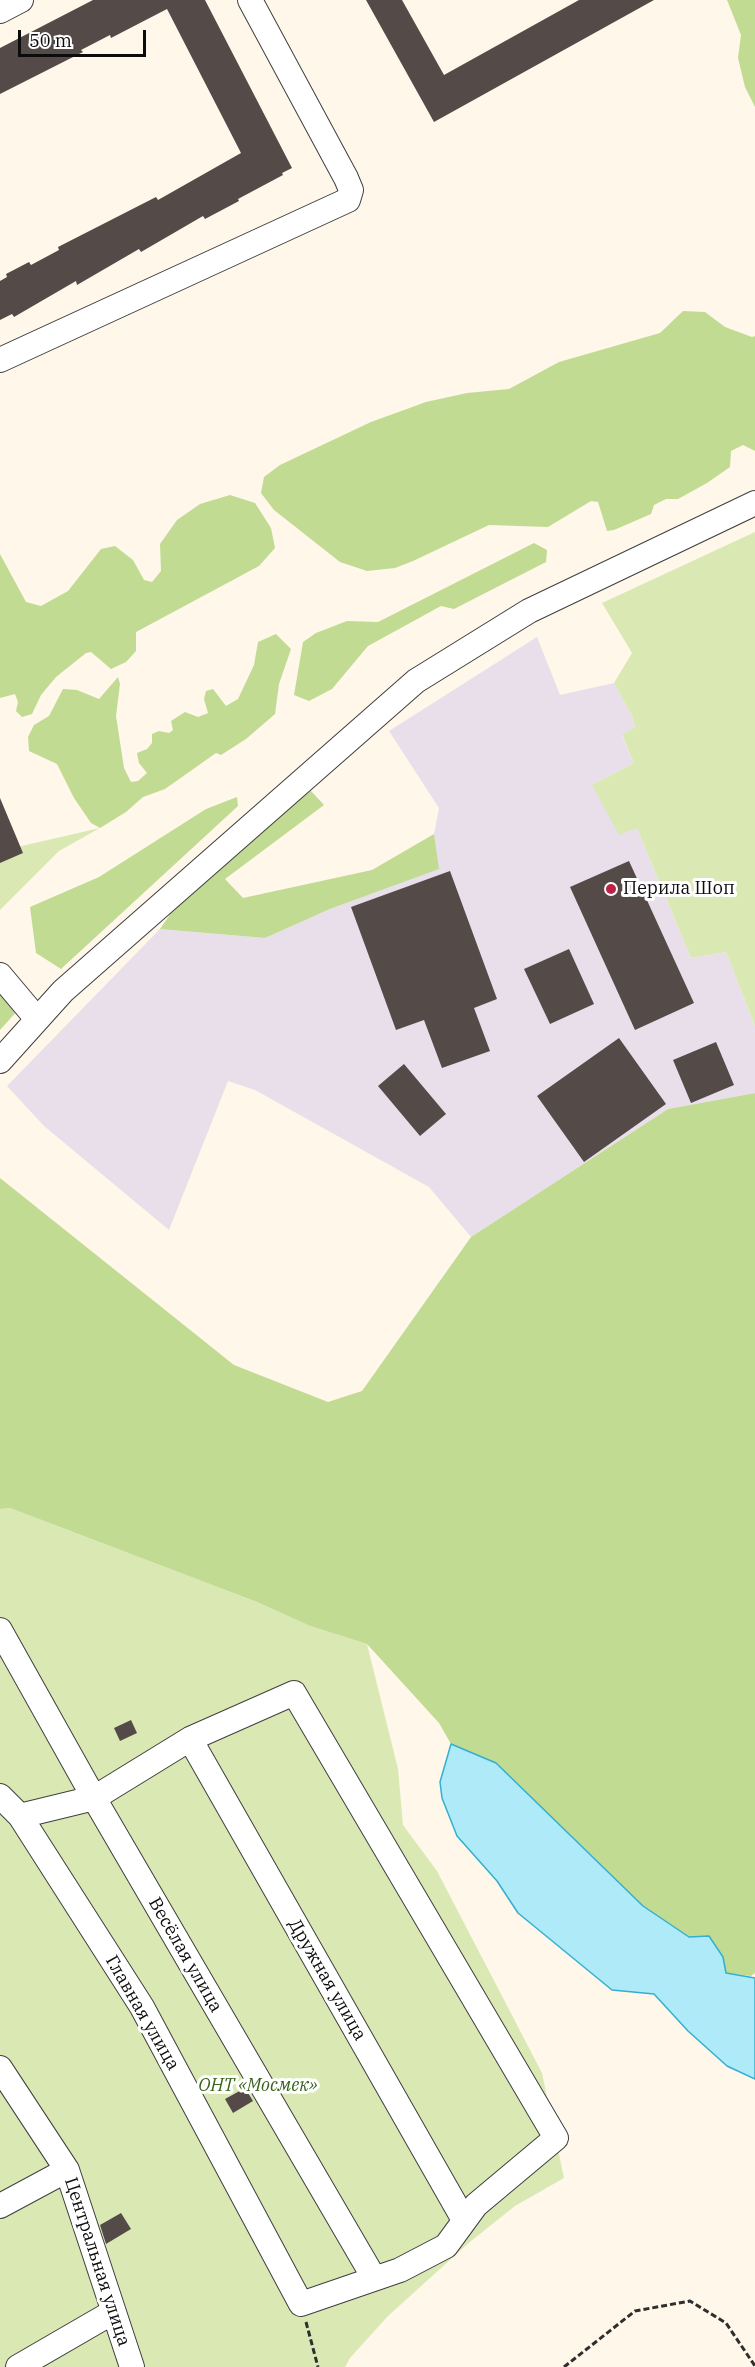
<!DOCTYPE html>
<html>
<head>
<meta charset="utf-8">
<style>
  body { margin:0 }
  #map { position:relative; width:755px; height:2367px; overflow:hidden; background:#fff7ea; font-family:"IBM Plex Serif",serif }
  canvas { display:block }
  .scale { position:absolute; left:18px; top:30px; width:128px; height:27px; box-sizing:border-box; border:3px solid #0c0c0c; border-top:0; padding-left:8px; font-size:18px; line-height:21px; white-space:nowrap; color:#0c0c0c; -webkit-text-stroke:4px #fff; paint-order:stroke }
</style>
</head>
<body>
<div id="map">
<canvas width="755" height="2367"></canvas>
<div class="scale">50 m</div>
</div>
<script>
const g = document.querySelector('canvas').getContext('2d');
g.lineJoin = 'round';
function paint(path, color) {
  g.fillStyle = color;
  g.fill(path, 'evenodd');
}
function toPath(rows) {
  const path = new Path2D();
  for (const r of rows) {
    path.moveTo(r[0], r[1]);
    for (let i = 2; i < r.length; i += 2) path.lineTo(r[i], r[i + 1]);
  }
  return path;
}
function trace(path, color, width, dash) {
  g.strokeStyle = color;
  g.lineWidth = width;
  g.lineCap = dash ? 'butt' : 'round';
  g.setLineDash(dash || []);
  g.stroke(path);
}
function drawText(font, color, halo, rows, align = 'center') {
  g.font = font + ' "IBM Plex Serif",serif';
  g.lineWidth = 6;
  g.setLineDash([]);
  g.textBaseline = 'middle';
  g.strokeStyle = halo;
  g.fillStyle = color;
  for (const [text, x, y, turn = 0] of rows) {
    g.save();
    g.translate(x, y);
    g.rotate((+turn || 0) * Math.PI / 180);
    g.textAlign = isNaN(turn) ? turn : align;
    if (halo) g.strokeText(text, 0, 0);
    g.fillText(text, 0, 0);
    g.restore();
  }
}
paint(toPath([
  [537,637,560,695,614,683,632,716,635,727,622,736,634,763,592,785,637,828,691,958,726,952,755,1026,755,1093,668,1109,471,1237,429,1187,255,1090,228,1081,169,1230,44,1126,7,1086,160,929,265,938,330,909,438,869,434,834,439,808,389,731]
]), '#e8dfeb');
paint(toPath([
  [755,532,755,1026,726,952,691,958,637,828,619,835,592,785,634,763,622,735,635,727,632,716,614,683,632,653,602,603],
  [100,828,59,851,0,910,0,851],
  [10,1508,257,1602,310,1626,367,1644,398,1769,403,1825,437,1871,542,2073,564,2178,515,2206,471,2241,388,2316,350,2358,345,2367,0,2367,0,1509]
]), '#dae9b4');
paint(toPath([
  [727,0,755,0,755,107,745,87,738,58,741,35],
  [683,311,705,312,725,327,752,337,755,336,755,451,743,445,731,451,730,467,707,483,678,499,666,499,654,505,651,514,614,530,607,531,598,502,591,501,548,527,489,525,413,561,395,568,367,571,340,562,274,510,261,493,264,477,280,465,371,422,426,402,467,393,509,389,559,362,660,333],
  [230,495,255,503,271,528,275,548,259,566,136,632,136,651,126,662,111,669,91,652,86,653,56,677,41,695,32,714,22,717,16,711,18,702,15,694,0,698,0,554,26,602,41,606,68,591,101,549,115,546,133,560,144,580,152,582,161,571,160,544,177,520,200,504],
  [534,543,547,550,546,562,454,609,441,606,368,646,332,689,309,701,294,695,303,642,316,633,347,621,378,622],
  [276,634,291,649,279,684,275,714,246,739,221,755,216,753,165,789,143,797,126,812,100,828,91,823,74,798,57,764,29,751,28,737,34,725,49,716,63,689,77,690,99,699,118,677,120,684,116,716,124,768,131,782,138,781,147,773,139,763,137,753,147,749,152,743,152,734,159,731,169,733,173,730,171,721,185,712,198,717,208,713,204,699,206,691,213,689,226,706,238,699,254,665,258,642],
  [311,791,324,805,225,879,243,898,372,870,434,834,439,869,330,909,265,938,160,929,178,903,249,836],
  [237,797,238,806,61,969,36,953,30,907,99,877,206,809],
  [0,988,18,1010,0,1030],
  [755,1093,755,1973,751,1976,726,1973,723,1957,689,1938,643,1906,496,1763,451,1744,439,1723,367,1644,310,1626,257,1602,10,1508,0,1509,0,1178,234,1365,328,1402,362,1391,471,1237,668,1109]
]), '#c1db93');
const water = toPath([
  [451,1744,496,1763,643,1906,689,1937,709,1936,723,1957,726,1973,755,1978,755,2079,727,2066,688,2031,654,1994,612,1990,518,1913,497,1881,457,1836,442,1798,440,1782,451,1744]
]);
paint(water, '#aeeaf7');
trace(water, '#34afd0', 1.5);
paint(toPath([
  [93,0,205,0,292,168,282,173,283,175,238,199,239,201,205,219,203,216,141,252,139,249,77,285,76,281,14,317,12,314,0,320,0,281,7,277,6,274,29,262,31,265,59,250,58,247,156,197,158,200,241,153,167,9,111,38,110,35,81,50,83,52,0,94,0,48],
  [366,0,402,0,444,75,579,0,654,0,434,122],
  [0,798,23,853,0,863],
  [629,861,694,1003,635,1030,570,887],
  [450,871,497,999,474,1008,490,1051,442,1068,424,1020,396,1030,351,907],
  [569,949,594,1004,550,1024,524,969],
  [619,1038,666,1104,584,1162,537,1096],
  [716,1042,734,1085,691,1103,673,1060],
  [404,1064,446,1114,420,1136,378,1086],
  [131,1720,137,1733,120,1741,114,1728],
  [245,2088,253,2101,233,2113,225,2099],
  [121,2213,131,2229,106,2244,100,2225]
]), '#544a48');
const minor = toPath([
  [0,11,21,0],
  [0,360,348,200,351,190,346,178,250,0],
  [0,975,37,1019],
  [0,1061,63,991,416,681,529,611,755,503],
  [0,1630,94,1798,374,2278],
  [190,1739,464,2220],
  [0,1796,20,1816,142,2007,301,2304,400,2270,446,2246,476,2205,556,2138,294,1693,190,1739,94,1798,20,1816],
  [0,2068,67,2170,132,2367],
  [0,2206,67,2170],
  [18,2367,113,2312]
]);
trace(minor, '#3f3f3f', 26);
trace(toPath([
  [306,2322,318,2367],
  [564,2367,635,2311,690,2301,726,2323,755,2366]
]), '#2e2e2e', 3, [6, 3]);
trace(minor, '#fff', 24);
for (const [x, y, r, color] of [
  [611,889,6,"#be2147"]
]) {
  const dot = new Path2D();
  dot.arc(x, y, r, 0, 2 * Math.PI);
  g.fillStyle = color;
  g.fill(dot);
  trace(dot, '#fff', 2);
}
drawText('18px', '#0c0c0c', '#fff', [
  ["Перила Шоп",623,889]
], 'left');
drawText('18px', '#0c0c0c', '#fff', [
  ["Весёлая улица",185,1955,60],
  ["Дружная улица",327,1980,60],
  ["Главная улица",142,2013,60],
  ["Центральная улица",97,2262,72]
]);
drawText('italic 18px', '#38641b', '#fff', [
  ["ОНТ «Мосмек»",258,2086]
]);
</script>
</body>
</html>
